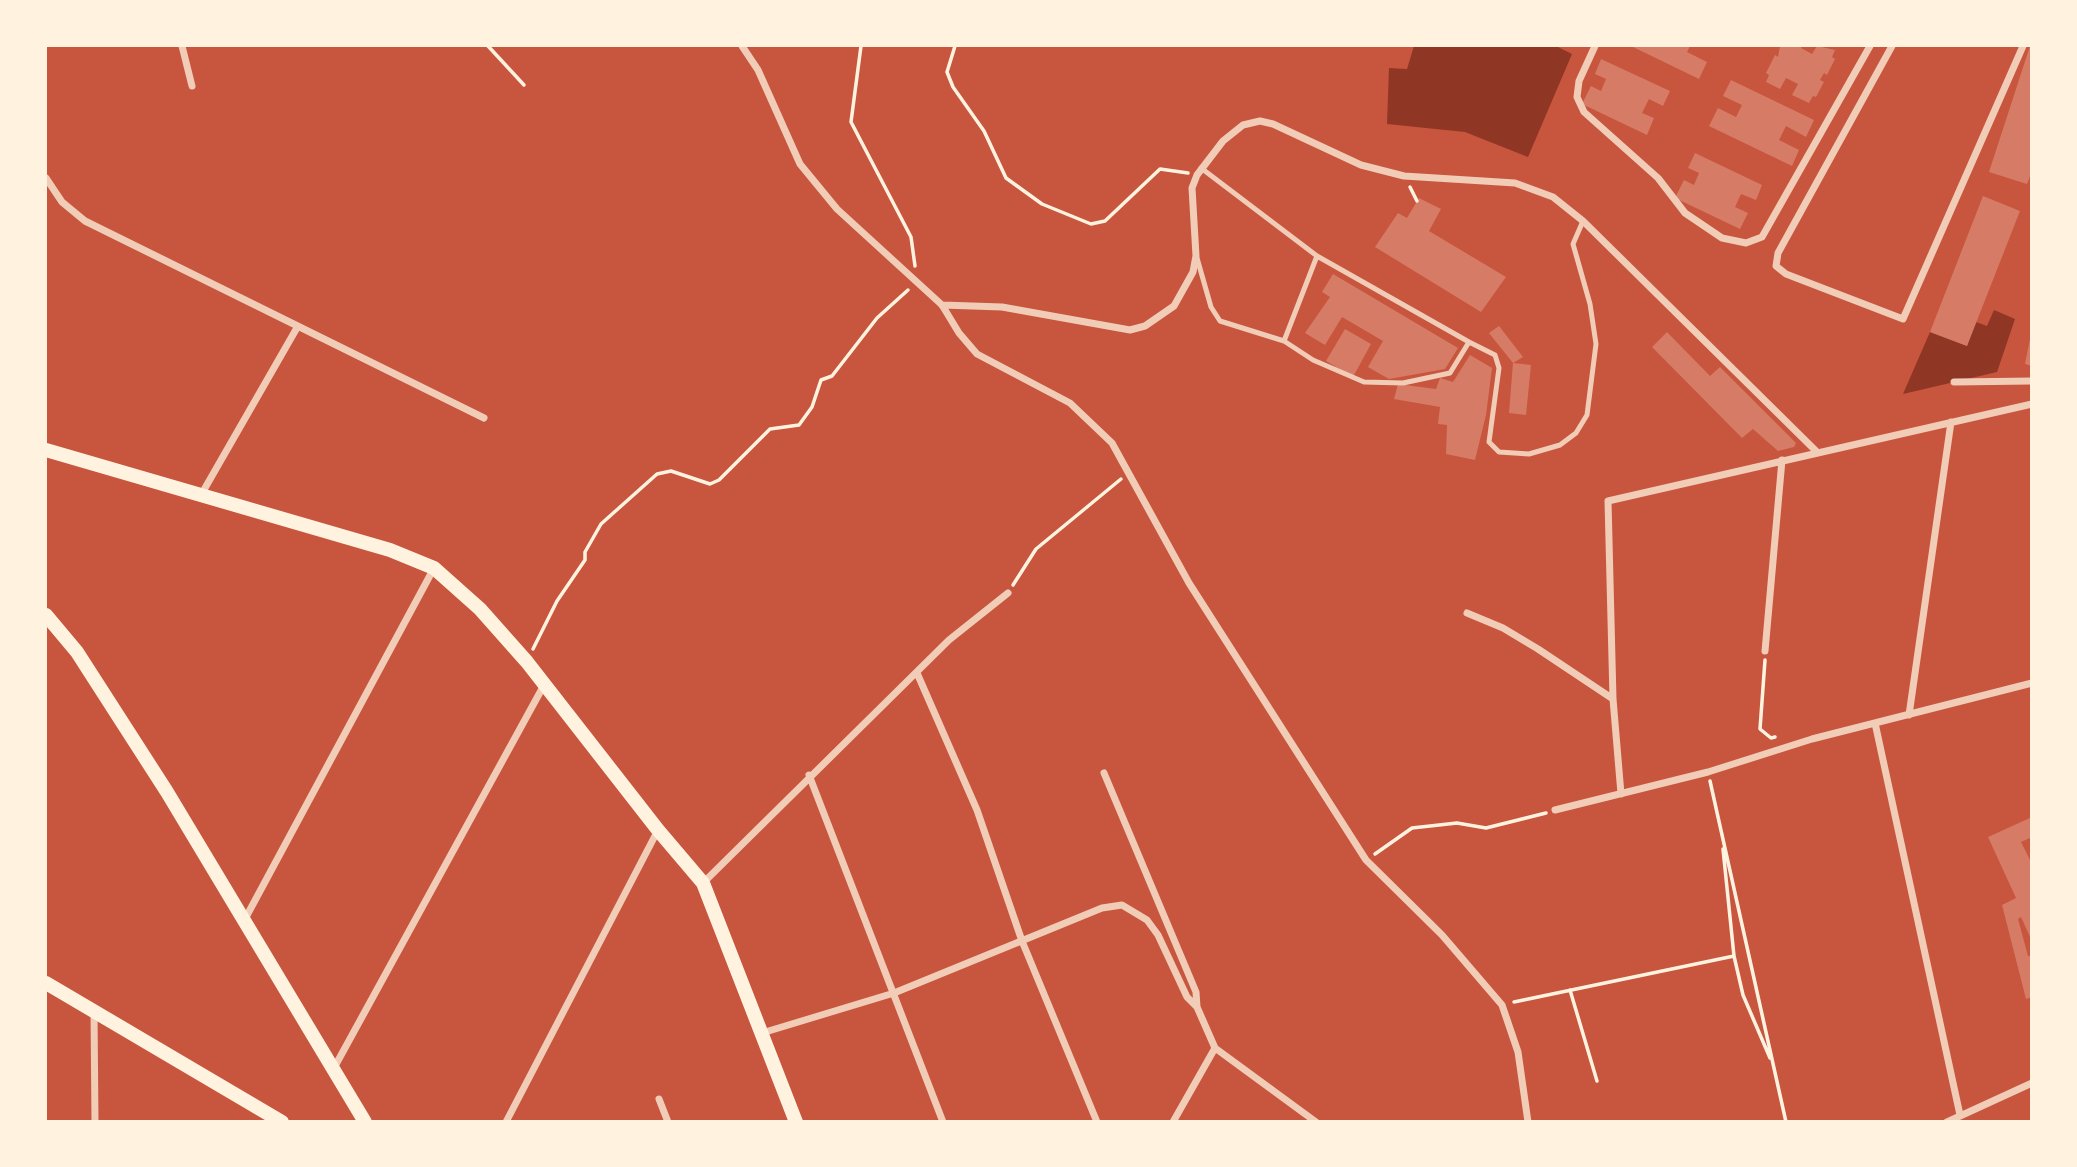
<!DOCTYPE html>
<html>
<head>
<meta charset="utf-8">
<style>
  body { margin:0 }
  #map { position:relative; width:2077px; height:1167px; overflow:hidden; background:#c8553d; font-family:Jost,sans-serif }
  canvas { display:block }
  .frame { position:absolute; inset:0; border:47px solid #fff3e0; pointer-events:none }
</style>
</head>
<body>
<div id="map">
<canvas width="2077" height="1167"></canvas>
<div class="frame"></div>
</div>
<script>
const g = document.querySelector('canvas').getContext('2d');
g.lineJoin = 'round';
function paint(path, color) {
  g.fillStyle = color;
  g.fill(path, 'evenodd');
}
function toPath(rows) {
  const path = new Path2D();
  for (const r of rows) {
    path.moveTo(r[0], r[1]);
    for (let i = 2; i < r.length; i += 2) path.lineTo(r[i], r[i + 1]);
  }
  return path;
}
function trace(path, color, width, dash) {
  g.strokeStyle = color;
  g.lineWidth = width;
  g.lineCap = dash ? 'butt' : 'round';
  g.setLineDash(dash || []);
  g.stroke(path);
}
paint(toPath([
  [1414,46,1556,46,1572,54,1528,157,1465,132,1387,124,1389,68,1407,69],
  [1994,310,2015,319,1997,372,1903,394,1930,332,1967,346,1976,322,1987,326]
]), '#8f3625');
paint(toPath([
  [1631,46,1690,46,1687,52,1707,62,1699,79],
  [1780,46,1802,46,1801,48,1812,54,1817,46,1835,50,1832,57,1835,59,1827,75,1824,73,1820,80,1824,82,1816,97,1813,96,1809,103,1792,95,1798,84,1786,78,1780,89,1766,82,1769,75,1766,73,1775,55,1778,57],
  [2030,46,2032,171,2027,184,1989,172],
  [1601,59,1670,91,1663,106,1649,99,1642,113,1654,118,1647,135,1582,104,1591,86,1601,91,1606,79,1595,74],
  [1731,80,1814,120,1806,137,1786,126,1779,140,1799,150,1792,166,1709,126,1718,108,1736,117,1742,105,1723,96],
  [1695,153,1762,185,1756,200,1741,194,1735,207,1748,213,1740,229,1675,198,1684,180,1694,185,1699,173,1688,168],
  [1983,196,2020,211,1967,346,1930,332],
  [1419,198,1441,209,1429,231,1506,277,1481,312,1375,247,1398,213,1407,218],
  [1333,274,1458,348,1445,369,1389,379,1368,367,1383,341,1342,317,1325,345,1305,333,1330,297,1322,292],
  [1499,326,1523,357,1513,363,1531,365,1526,415,1509,413,1513,363,1489,333],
  [1345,329,1371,344,1353,377,1326,361],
  [1667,332,1710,376,1720,367,1796,443,1794,447,1778,451,1753,429,1742,438,1652,347],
  [2030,339,2032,339,2032,366,2025,364],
  [1470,355,1492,368,1486,415,1475,460,1446,454,1447,425,1438,424,1440,407,1394,399,1398,384,1436,389,1440,378,1453,382],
  [2032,817,2032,837,2021,842,2032,864,2032,941,2021,917,2018,919,2028,956,2032,956,2032,997,2026,999,2002,905,2016,898,1988,837]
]), '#d67c66');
trace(toPath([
  [488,46,524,85],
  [861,46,851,122,911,237,915,266],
  [955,46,947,72,953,87,984,131,1006,178,1042,204,1091,224,1105,221,1160,169,1188,173],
  [1410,187,1417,201],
  [1013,585,1036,549,1121,479],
  [533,649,557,601,585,560,585,552,601,524,657,474,671,471,710,484,719,480,770,429,799,425,812,407,821,380,832,376,877,318,908,290],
  [1765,660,1760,729,1771,738,1775,737],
  [1710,781,1786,1122],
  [1723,849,1734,956,1743,995,1770,1058],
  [1375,854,1412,828,1457,823,1486,828,1546,813],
  [1570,990,1597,1081],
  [1514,1002,1734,956]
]), '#fff3e0', 3.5);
trace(toPath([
  [1201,168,1317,256,1469,342],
  [1197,258,1211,307,1220,321,1284,341,1313,360,1364,382,1403,383,1450,373,1469,342,1495,355,1499,368,1489,442,1499,452,1529,454,1560,445,1576,433,1587,415,1596,344,1590,304,1573,244,1583,221],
  [1284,341,1317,256]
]), '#f1ccb7', 5);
trace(toPath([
  [182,46,192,86],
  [742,46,758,70,800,164,837,209,942,305,959,333,977,354,1070,403,1112,443,1189,583,1366,860,1442,935,1502,1005,1518,1052,1528,1122],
  [1595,46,1579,81,1577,97,1584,112,1658,178,1685,213,1722,238,1746,243,1762,237,1870,46],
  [1892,46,1778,253,1776,266,1786,274,1903,319,2023,46],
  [46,178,62,202,85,221,484,418],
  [942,305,1002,307,1130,330,1145,326,1174,306,1193,272,1196,256,1192,188,1197,175,1223,141,1243,125,1260,121,1273,124,1361,165,1404,176,1515,183,1553,197,1583,221,1816,451],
  [1954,382,2032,381],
  [201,495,298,326],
  [1467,613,1503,628,1538,649,1613,699],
  [1765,651,1782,460],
  [917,673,977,810,1022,941,1097,1122],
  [1909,715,1951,422],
  [1875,723,1960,1115],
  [1104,773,1196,992,1197,1007,1215,1048,1316,1122],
  [809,775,943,1122],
  [1621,794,1613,699,1608,501,2032,404],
  [1555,810,1708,772,1812,739,2032,683],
  [703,883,949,640,1008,593],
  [245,919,434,568],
  [94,1012,95,1122],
  [762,1033,894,993,1102,908,1122,905,1147,920,1158,935,1187,997,1197,1007],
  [334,1068,544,685],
  [659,1099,668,1122],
  [506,1122,658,830],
  [1173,1122,1215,1048],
  [1947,1122,2032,1083]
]), '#f1ccb7', 7);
trace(toPath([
  [46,450,390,550,434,568,480,609,527,662,658,830,703,883,796,1122],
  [46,615,77,652,167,792,365,1122],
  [46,983,282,1122]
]), '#fff3e0', 14);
</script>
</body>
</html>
